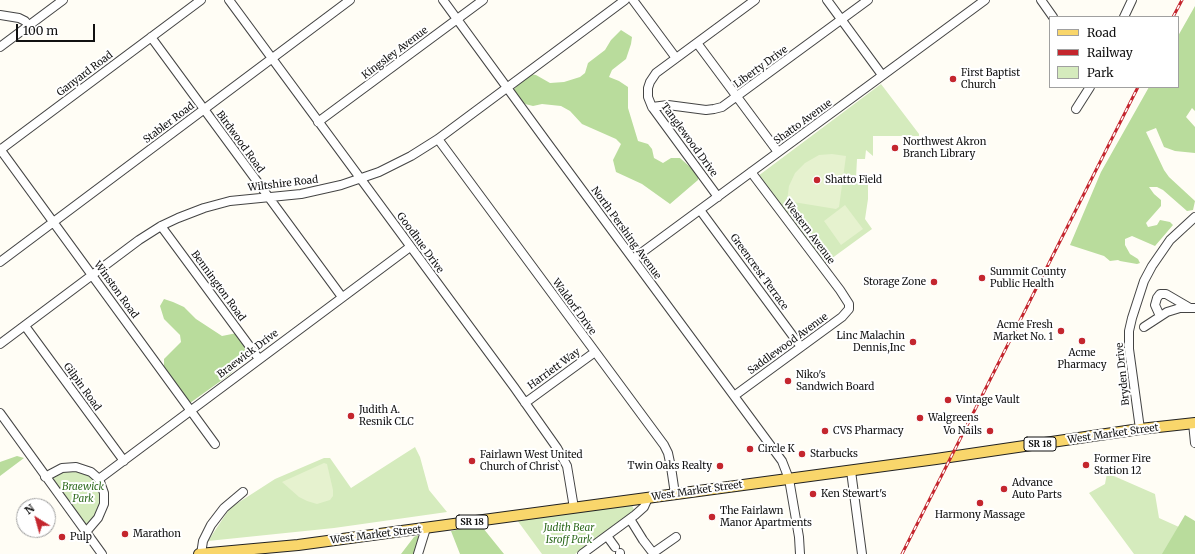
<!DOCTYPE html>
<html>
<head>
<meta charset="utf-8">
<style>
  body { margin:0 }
  #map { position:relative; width:1195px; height:554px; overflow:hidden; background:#fffdf5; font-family:Merriweather,serif }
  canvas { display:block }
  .legend { position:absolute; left:1049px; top:16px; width:130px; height:72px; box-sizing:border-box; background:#fff; border:1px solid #a0a0a0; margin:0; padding:5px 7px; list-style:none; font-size:12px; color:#111 }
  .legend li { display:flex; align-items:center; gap:8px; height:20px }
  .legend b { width:20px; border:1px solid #a0a0a0 }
  .north { position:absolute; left:16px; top:498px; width:40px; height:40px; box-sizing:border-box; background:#fff; border:1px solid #a0a0a0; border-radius:50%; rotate:323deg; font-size:11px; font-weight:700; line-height:16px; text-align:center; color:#111 }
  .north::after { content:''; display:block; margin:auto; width:14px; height:18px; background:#c4262e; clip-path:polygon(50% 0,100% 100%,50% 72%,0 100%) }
  .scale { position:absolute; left:16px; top:24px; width:79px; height:18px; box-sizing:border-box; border:2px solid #111; border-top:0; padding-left:5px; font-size:12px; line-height:14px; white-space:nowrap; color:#111; -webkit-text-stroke:3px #fff; paint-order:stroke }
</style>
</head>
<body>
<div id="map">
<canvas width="1195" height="554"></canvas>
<ul class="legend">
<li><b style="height:5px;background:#f9d66b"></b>Road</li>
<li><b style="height:5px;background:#c4262e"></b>Railway</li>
<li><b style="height:11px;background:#d5ebbd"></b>Park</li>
</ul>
<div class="north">N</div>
<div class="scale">100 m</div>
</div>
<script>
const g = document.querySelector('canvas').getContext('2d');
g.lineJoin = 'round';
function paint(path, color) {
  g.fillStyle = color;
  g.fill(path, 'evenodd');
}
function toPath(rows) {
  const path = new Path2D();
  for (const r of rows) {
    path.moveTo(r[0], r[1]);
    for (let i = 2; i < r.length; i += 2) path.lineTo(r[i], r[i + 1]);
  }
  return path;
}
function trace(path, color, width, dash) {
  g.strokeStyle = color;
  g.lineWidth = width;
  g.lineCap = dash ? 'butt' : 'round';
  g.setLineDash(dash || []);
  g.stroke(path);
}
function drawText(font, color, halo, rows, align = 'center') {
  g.font = font + ' Merriweather,serif';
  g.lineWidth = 4;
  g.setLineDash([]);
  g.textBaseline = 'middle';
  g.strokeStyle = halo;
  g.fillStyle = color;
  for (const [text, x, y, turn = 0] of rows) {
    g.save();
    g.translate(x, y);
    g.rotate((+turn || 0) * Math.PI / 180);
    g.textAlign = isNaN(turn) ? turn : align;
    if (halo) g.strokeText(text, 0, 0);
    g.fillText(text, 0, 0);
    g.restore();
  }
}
paint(toPath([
  [881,84,919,134,919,136,873,136,873,156,866,150,865,159,857,159,856,178,864,178,864,184,868,184,868,199,865,219,872,229,824,264,758,176],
  [415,447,420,457,429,490,447,512,334,528,208,541,230,508,275,479,324,458,330,458,351,488],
  [74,469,91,476,98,482,100,490,101,503,94,518,86,525,50,477,62,471],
  [1107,473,1155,494,1159,518,1179,527,1163,554,1134,554,1089,493,1105,484],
  [632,505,634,510,633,512,575,554,542,554,517,520]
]), '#d5ebbd');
paint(toPath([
  [1195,6,1195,111,1192,108,1186,117,1195,127,1195,153,1175,151,1164,147,1156,128,1146,132,1164,170,1169,177,1195,201,1193,210,1187,211,1163,190,1157,187,1149,187,1154,194,1161,200,1161,206,1146,223,1148,227,1157,225,1160,220,1170,222,1173,225,1155,246,1132,236,1125,239,1125,245,1130,254,1138,259,1140,263,1137,264,1120,261,1118,260,1110,261,1104,256,1070,245,1101,172,1149,87,1178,87,1178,36],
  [621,30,632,37,631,44,626,59,612,70,609,77,619,81,628,87,628,108,638,141,648,144,652,149,654,158,663,163,671,158,680,158,698,174,698,180,670,204,642,184,616,172,613,160,621,144,616,139,582,124,570,111,561,106,542,104,533,106,525,104,512,91,529,74,536,75,550,83,564,82,580,77,585,73,588,63,605,50,611,40],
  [164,299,173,302,184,307,196,319,222,336,237,333,250,356,229,375,190,403,164,366,164,359,181,342,180,335,164,319,160,306],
  [17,456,24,458,0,476,0,462],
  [1185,515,1195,521,1195,554,1162,554],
  [478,526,483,528,504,554,460,554,451,531],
  [418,535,419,540,414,554,401,554,414,537]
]), '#b9dc9c');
paint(toPath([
  [832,154,846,156,839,207,836,209,787,201,789,186,795,173,805,163,819,155],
  [845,205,863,229,841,245,824,221],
  [324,463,327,464,333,490,333,496,330,500,317,504,307,501,299,497,282,482]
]), '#e6f2cf');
const minor = toPath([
  [229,0,514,387,557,448,567,466,574,508],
  [443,0,546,141,782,461,789,479,799,537,800,554],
  [633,0,676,58],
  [827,0,882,75],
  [1041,0,1053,17],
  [0,15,19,18,25,21,29,26],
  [1124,17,1132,0],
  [151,37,342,297],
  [697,43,778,152],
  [0,47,63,0],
  [652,107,668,105,706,110,714,109,722,107,868,0],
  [1076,109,1090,87],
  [318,122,483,0],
  [438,139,664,445,668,453,671,467,675,494],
  [0,149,215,444],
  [0,150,201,0],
  [718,197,652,107,648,97,648,88,650,82,656,73,755,0],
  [700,210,801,347],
  [161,226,259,359],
  [633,259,985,0],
  [0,262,350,0],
  [1160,316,1155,305,1157,298,1160,294,1166,294,1190,308,1195,308],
  [25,326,124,461],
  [1144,327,1167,312,1180,308,1190,308],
  [0,344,139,240,161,226,178,218,204,208,230,201,301,194,341,185,379,172,411,156,438,139,625,0],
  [734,396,842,317,849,309,849,304,840,290,751,172],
  [525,403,595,352],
  [0,413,102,554],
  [1193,423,1195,443],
  [1140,429,1129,349,1129,331,1132,318,1144,281,1152,266,1170,240,1195,217],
  [851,471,862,554],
  [45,477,62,468,76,467,91,472,99,479,104,493,104,504,98,518,86,532],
  [99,479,410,247],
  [630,519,643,540,653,553,676,537],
  [607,536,615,547],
  [620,553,620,554],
  [201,554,203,541,211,525,224,508,243,492],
  [418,554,426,528],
  [582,554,635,515,644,507,648,498]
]);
const major = toPath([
  [199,554,298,545,936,459,1140,429,1195,423]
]);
trace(minor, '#444', 10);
trace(major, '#222', 12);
trace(minor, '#fff', 8);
trace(major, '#f9d66b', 10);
const rail = toPath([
  [1173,17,1182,0],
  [902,554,1138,87]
]);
trace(rail, '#c4262e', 3);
trace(rail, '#fff', 1.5, [4.5]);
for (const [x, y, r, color] of [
  [953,79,4,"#c4262e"],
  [895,148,4,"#c4262e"],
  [817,180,4,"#c4262e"],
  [982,278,4,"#c4262e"],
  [934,282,4,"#c4262e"],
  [1061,331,4,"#c4262e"],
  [1082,341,4,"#c4262e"],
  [913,342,4,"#c4262e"],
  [788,381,4,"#c4262e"],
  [948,400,4,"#c4262e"],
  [351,416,4,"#c4262e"],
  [920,418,4,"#c4262e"],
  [825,431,4,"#c4262e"],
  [990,431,4,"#c4262e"],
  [750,449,4,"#c4262e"],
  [802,454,4,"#c4262e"],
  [472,461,4,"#c4262e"],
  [1086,465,4,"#c4262e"],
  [720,466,4,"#c4262e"],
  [1004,489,4,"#c4262e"],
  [813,494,4,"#c4262e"],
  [980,503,4,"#c4262e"],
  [712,517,4,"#c4262e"],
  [125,534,4,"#c4262e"],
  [62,537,4,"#c4262e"]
]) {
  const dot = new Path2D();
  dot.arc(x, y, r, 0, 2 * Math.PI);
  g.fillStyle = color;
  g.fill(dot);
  trace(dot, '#fff', 1.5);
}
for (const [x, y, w] of [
  [1040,444,32],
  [472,522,32]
]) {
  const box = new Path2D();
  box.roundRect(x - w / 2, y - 7, w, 14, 3);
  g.fillStyle = '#fff';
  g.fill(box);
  trace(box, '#111', 1);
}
drawText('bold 9px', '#111', null, [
  ["SR 18",1040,444],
  ["SR 18",472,522]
]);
drawText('10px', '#111', '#fff', [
  ["Kingsley Avenue",395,53,-37],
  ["Liberty Drive",761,67,-36],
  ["Ganyard Road",85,74,-37],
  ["Shatto Avenue",803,122,-36],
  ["Stabler Road",169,123,-37],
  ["Tanglewood Drive",689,140,54],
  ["Birdwood Road",240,142,54],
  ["Wiltshire Road",283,184,-7],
  ["Western Avenue",809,232,53],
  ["North Pershing Avenue",626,233,54],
  ["Goodhue Drive",420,243,54],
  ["Greencrest Terrace",759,272,54],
  ["Bennington Road",218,286,54],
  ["Winston Road",116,290,54],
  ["Waldorf Drive",574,307,54],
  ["Saddlewood Avenue",788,344,-36],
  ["Braewick Drive",248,354,-37],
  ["Harriett Way",554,369,-36],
  ["Bryden Drive",1123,374,-96],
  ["Gilpin Road",82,387,54],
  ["West Market Street",1113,434,-8],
  ["West Market Street",697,491,-8],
  ["West Market Street",376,535,-7]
]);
drawText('10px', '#111', '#fff', [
  ["First Baptist",961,73],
  ["Church",961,85],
  ["Northwest Akron",903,142],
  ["Branch Library",903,154],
  ["Shatto Field",825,180],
  ["Summit County",990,272],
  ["Public Health",990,284],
  ["Storage Zone",926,282,"right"],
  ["Acme Fresh",1053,325,"right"],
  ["Market No. 1",1053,337,"right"],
  ["Linc Malachin",905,336,"right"],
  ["Dennis,Inc",905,348,"right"],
  ["Acme",1082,353,"center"],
  ["Pharmacy",1082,365,"center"],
  ["Niko's",796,375],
  ["Sandwich Board",796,387],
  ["Vintage Vault",956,400],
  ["Judith A.",359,410],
  ["Resnik CLC",359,422],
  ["Walgreens",928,418],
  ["CVS Pharmacy",833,431],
  ["Vo Nails",982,431,"right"],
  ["Circle K",758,449],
  ["Starbucks",810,454],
  ["Fairlawn West United",480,455],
  ["Church of Christ",480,467],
  ["Former Fire",1094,459],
  ["Station 12",1094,471],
  ["Twin Oaks Realty",712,466,"right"],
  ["Advance",1012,483],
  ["Auto Parts",1012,495],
  ["Ken Stewart's",821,494],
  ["The Fairlawn",720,511],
  ["Manor Apartments",720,523],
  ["Harmony Massage",980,515,"center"],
  ["Marathon",133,534],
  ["Pulp",70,537]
], 'left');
drawText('italic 10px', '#2f6b1f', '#fff', [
  ["Braewick",83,487],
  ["Park",83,499],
  ["Judith Bear",569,528],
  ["Isroff Park",569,540]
]);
</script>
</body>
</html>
